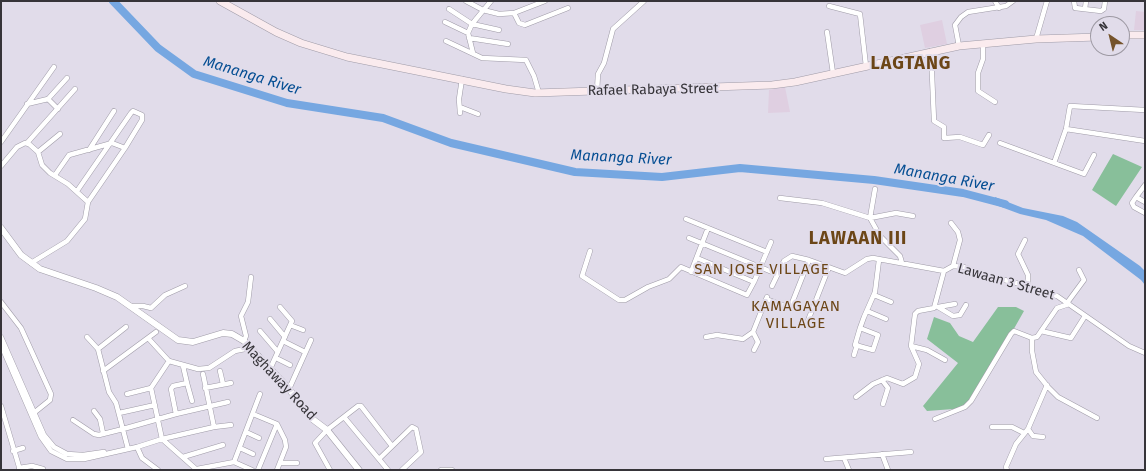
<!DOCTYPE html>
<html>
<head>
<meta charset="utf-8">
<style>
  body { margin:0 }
  #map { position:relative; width:1146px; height:471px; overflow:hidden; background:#e1dcea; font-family:"Fira Sans",sans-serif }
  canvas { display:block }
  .frame { position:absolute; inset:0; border:2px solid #363439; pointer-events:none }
  .north { position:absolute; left:1090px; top:16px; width:40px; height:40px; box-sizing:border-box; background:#e1dcea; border:1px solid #9d99a3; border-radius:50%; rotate:325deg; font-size:11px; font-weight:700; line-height:16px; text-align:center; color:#363439 }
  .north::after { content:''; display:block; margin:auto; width:14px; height:18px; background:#75532b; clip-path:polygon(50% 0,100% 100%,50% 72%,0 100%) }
</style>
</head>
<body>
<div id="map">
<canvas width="1146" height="471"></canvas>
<div class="frame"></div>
<div class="north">N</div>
</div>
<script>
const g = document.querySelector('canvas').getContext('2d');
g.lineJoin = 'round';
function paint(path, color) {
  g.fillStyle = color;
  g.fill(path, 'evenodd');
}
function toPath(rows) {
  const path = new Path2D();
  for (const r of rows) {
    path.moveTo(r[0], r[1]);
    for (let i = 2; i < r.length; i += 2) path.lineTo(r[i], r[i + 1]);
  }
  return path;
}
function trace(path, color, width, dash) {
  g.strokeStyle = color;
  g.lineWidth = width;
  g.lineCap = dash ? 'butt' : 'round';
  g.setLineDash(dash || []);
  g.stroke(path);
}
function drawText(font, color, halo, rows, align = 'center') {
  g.font = font + ' "Fira Sans",sans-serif';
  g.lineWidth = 4;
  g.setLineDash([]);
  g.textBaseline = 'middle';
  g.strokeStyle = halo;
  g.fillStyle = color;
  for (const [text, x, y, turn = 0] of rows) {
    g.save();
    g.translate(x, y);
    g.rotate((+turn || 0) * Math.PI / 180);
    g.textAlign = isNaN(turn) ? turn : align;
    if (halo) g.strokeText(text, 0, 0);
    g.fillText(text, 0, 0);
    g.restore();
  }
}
paint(toPath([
  [1136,11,1145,12,1145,30,1134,30],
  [942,20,947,44,925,48,920,25],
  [785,87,790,112,768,113,769,90]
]), '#dfcfe1');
paint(toPath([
  [1113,154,1142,167,1116,206,1092,190],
  [998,307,1016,307,1024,311,974,399,967,408,927,411,923,406,958,363,927,339,934,317,950,323,959,336,973,342]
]), '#88bf9a');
paint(toPath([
  [995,197,1023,208,1063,216,1077,222,1140,266,1145,271,1145,285,1141,280,1083,236,1046,220,1020,214,993,204]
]), '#76a7e1');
trace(toPath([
  [113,1,158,48,194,74,287,103,383,118,451,143,575,172,662,177,740,168,874,180,963,193,1005,204]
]), '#76a7e1', 8);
const minor = toPath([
  [466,1,483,10,499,14,514,13,545,1],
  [995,1,999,8],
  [1074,1,1075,8,1101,11,1104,9,1105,1],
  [829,6,860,14,866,66],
  [449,9,472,24,499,30],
  [1085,9,1086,1],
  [514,13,519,23,525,25,568,8],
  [445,22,468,33],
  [827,32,833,73],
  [469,38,508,44],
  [1036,39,1047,1],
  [446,41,482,58,526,60,534,76,539,93],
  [983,43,983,59,978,73,978,91,995,102],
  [959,46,955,25,961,17,968,12,1006,6,1013,1],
  [931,51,934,121,944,127,944,138,960,137,983,145,989,135],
  [473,53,468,33,472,24,491,1],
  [597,91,598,74,604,63,613,29,644,1],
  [48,99,67,78],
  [27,104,48,99,58,109],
  [460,107,478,114],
  [460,113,459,99,462,79],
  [1066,129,1145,141],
  [1,142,54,67],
  [27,143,75,89],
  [1000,143,1084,174,1094,155],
  [89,150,114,111],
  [38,152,60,134],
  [1054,163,1066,129,1070,106,1145,110],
  [1,166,17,147,25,143,29,144,38,152,42,165,50,173,68,184,88,202,85,219,67,241,31,263],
  [55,175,69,155,112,143,125,148],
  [875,189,870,218,880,236,900,256,902,263],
  [77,191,131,113,133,111,142,115,142,120,125,148,88,202],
  [1136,197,1145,185],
  [780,198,822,203,870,218,896,213,913,216],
  [1145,202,1136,197,1132,203,1134,207,1145,213],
  [686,219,767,252],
  [951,223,958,232,960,240,953,266],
  [689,238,777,274],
  [1025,240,1018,254,1028,275,1028,286],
  [590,251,582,276,619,300,625,300,648,287,669,279,681,267,747,295,754,282,771,242],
  [697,258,754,282],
  [691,272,708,228],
  [772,286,784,261,792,256,809,260,845,273,867,259,873,258,944,271,953,266,964,267,985,275,1028,286,1057,296,1129,346,1145,353],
  [874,295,891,302],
  [766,299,788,307,792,303,809,260],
  [1,302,21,328,51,394,50,400,35,412],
  [1067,303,1084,280,1079,270],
  [131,306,143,306,151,308,165,295,185,286],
  [938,307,953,316,960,315,966,305],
  [938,307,955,304],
  [867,311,886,319],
  [270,319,285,337],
  [807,323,829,267],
  [290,325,303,330],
  [126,327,98,349,109,392,116,403,128,449],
  [860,328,878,335,873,350,855,345,860,328,864,317,875,292,879,260],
  [260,331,278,352],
  [1041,331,1071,338,1085,316],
  [753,332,758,342,754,350],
  [1,337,44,435,54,447,67,454,83,455,104,452],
  [87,337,98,349],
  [706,337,717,335,743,339,753,332,767,297],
  [148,338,169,361,198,369,209,368,235,351,250,348],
  [1032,338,1032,351,1036,372,1048,387,1058,397,1097,418],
  [244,341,246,336,241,316,248,302,251,277],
  [283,341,305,352],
  [1,345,41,437,51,451,67,459,84,459,137,447,162,439,214,427,231,425],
  [911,346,927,350,945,360],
  [854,355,857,345],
  [276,358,290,365],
  [169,361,151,388,162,439,197,470],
  [270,369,292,321,280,307],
  [103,371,156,332],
  [220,371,223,384],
  [203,374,214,427],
  [882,380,888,388,883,404],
  [187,383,192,401],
  [205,388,231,383],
  [289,389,311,340],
  [127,394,151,388],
  [856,397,873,384,887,378,903,384,915,377,919,364,911,346,915,314,918,311,934,308,944,271],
  [1,406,20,470],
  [94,411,100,419,103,433],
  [119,413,155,405],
  [176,414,171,389,173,386,187,383,183,366],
  [253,414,277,424,285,440,286,447,277,470],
  [344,417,388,470],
  [935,419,965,407,971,401,1011,334,1014,331,1032,338,1037,337,1057,308,1069,304],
  [73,420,94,434,99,435,123,429,176,414,228,402],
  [992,427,1012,427,1024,433],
  [1028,429,1033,436,1043,437],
  [246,432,259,438],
  [137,447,142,458,158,470],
  [240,448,253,454],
  [13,451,23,448],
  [882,454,888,470],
  [183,457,223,445],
  [844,458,849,470],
  [379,459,412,427,416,429,421,452,402,470],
  [826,459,911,452],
  [234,462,260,394],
  [280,463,297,463],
  [19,468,32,466,43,469],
  [197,469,234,462,252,470],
  [258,470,277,424],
  [330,470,315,443,327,430,358,406,361,406,392,446],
  [441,470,452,470],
  [1007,470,1006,467,1016,444,1028,429,1047,385]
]);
const tertiary = toPath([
  [1,228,21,255,40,269,96,288,117,297,178,340,193,342,223,333,232,334,244,341,289,389,311,418,327,430,359,470]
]);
const secondary = toPath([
  [220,1,276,32,301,43,347,57,506,89,535,93,772,85,795,82,959,46,1036,39,1098,37],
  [1122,35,1145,35]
]);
trace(minor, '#9f9ba7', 5.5);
trace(tertiary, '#9f9ba7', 7);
trace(secondary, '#9f9ba7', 8);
trace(minor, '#fff', 4.5);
trace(tertiary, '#fff', 6);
trace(secondary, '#faebee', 7);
drawText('14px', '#363439', '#e1dcea', [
  ["Rafael Rabaya Street",653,90,-1],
  ["Lawaan 3 Street",1006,282,16],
  ["Maghaway Road",279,381,47]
]);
drawText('italic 15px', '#054e93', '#e1dcea', [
  ["Mananga River",252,76,17],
  ["Mananga River",621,158,3],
  ["Mananga River",944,178,10]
]);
g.letterSpacing = '1px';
drawText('15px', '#6c4617', '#e1dcea', [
  ["SAN JOSE VILLAGE",762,270],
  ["KAMAGAYAN",796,307],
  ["VILLAGE",796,324]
]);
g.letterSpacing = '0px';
g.letterSpacing = '1px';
drawText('bold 18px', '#6c4617', '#e1dcea', [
  ["LAGTANG",911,64],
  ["LAWAAN III",858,239]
]);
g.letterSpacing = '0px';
</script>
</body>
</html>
